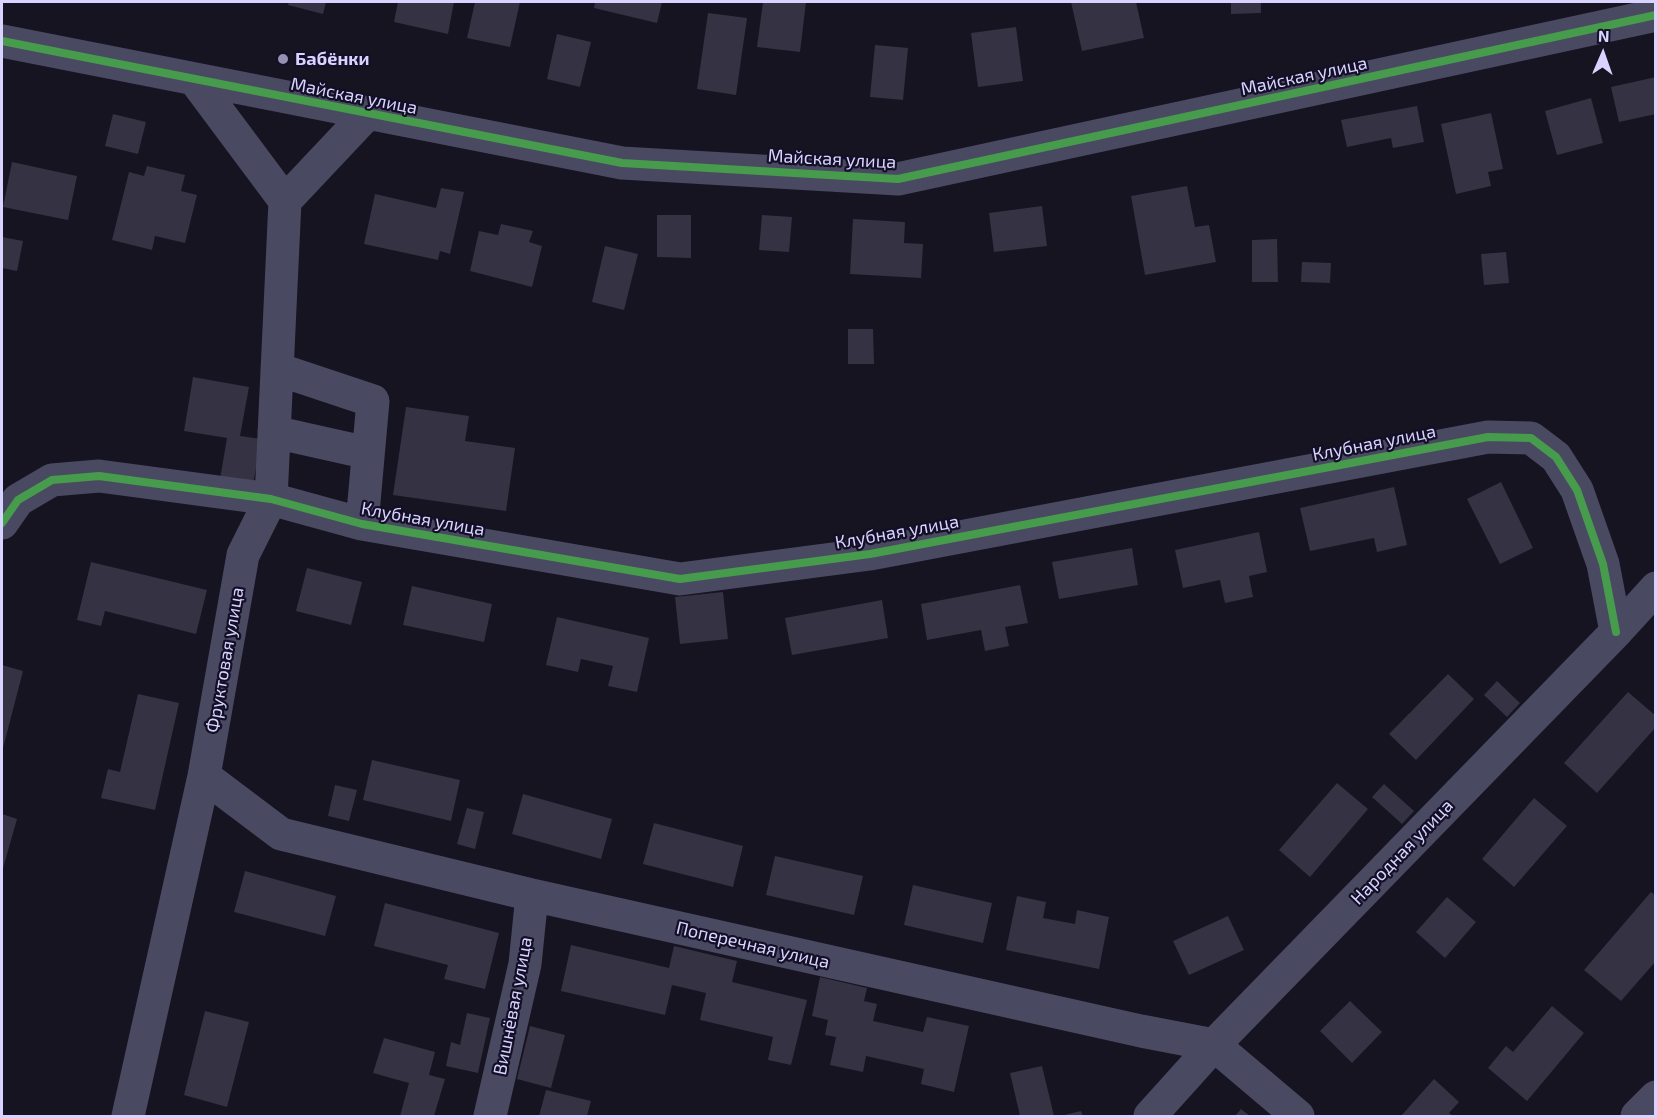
<!DOCTYPE html>
<html>
<head>
<meta charset="utf-8">
<style>
  body { margin:0 }
  #map { position:relative; width:1657px; height:1118px; overflow:hidden; background:#161421; font-family:"Exo 2",sans-serif }
  canvas { display:block }
  .frame { position:absolute; inset:0; border:3px solid #d9d4ff; pointer-events:none }
  .north { position:absolute; left:1573px; top:24px; width:60px; height:60px; -webkit-text-stroke:4px #130f26; paint-order:stroke; rotate:2deg; font-size:16px; font-weight:700; line-height:24px; text-align:center; color:#d9d4ff }
  .north::after { content:''; display:block; margin:auto; width:21px; height:27px; background:#d9d4ff; clip-path:polygon(50% 0,100% 100%,50% 72%,0 100%) }
</style>
</head>
<body>
<div id="map">
<canvas width="1657" height="1118"></canvas>
<div class="frame"></div>
<div class="north">N</div>
</div>
<script>
const g = document.querySelector('canvas').getContext('2d');
g.lineJoin = 'round';
function paint(path, color) {
  g.fillStyle = color;
  g.fill(path, 'evenodd');
}
function toPath(rows) {
  const path = new Path2D();
  for (const r of rows) {
    path.moveTo(r[0], r[1]);
    for (let i = 2; i < r.length; i += 2) path.lineTo(r[i], r[i + 1]);
  }
  return path;
}
function trace(path, color, width, dash) {
  g.strokeStyle = color;
  g.lineWidth = width;
  g.lineCap = dash ? 'butt' : 'round';
  g.setLineDash(dash || []);
  g.stroke(path);
}
function drawText(font, color, halo, rows, align = 'center') {
  g.font = font + ' "Exo 2",sans-serif';
  g.lineWidth = 4.5;
  g.setLineDash([]);
  g.textBaseline = 'middle';
  g.strokeStyle = halo;
  g.fillStyle = color;
  for (const [text, x, y, turn = 0] of rows) {
    g.save();
    g.translate(x, y);
    g.rotate((+turn || 0) * Math.PI / 180);
    g.textAlign = isNaN(turn) ? turn : align;
    if (halo) g.strokeText(text, 0, 0);
    g.fillText(text, 0, 0);
    g.restore();
  }
}
paint(toPath([
  [289,2,326,2,323,14,288,5],
  [398,2,454,2,448,34,394,22],
  [475,2,520,2,510,47,467,38],
  [595,2,662,2,657,23,594,8],
  [763,2,806,2,800,52,757,47],
  [1071,2,1136,2,1144,38,1082,51],
  [1231,2,1261,2,1261,13,1231,14],
  [708,13,747,18,736,95,697,89],
  [1016,27,1023,81,978,87,971,33],
  [557,34,591,42,580,87,547,79],
  [875,45,908,48,903,100,870,97],
  [1656,77,1656,114,1619,122,1611,87],
  [1591,98,1603,143,1557,155,1545,111],
  [1417,106,1424,142,1393,148,1391,138,1347,147,1341,120],
  [1491,113,1503,169,1488,172,1491,186,1456,194,1441,124],
  [113,114,146,122,138,154,105,146],
  [12,162,77,176,68,220,3,207],
  [147,166,185,175,181,191,197,195,185,243,155,236,152,250,112,240,129,172,144,176],
  [1187,186,1195,227,1209,225,1216,262,1145,275,1131,196],
  [441,188,464,192,450,254,440,251,438,260,364,244,375,194,436,208],
  [1042,206,1047,246,994,252,989,213],
  [657,215,691,215,691,258,657,257],
  [762,215,792,217,789,252,759,250],
  [853,219,905,222,904,243,923,244,921,278,850,274],
  [501,224,533,231,529,242,542,246,532,287,470,271,479,231,498,235],
  [2,237,23,241,17,271,2,268],
  [1277,239,1278,282,1252,282,1252,240],
  [605,246,638,254,624,310,592,302],
  [1506,252,1509,283,1484,285,1481,254],
  [1302,262,1331,263,1330,283,1301,282],
  [848,329,873,329,874,364,848,364],
  [193,377,249,387,240,436,261,439,253,485,220,479,227,438,184,431],
  [406,407,469,416,465,441,515,448,506,511,393,495],
  [1501,482,1533,548,1500,564,1467,499],
  [1394,487,1407,545,1377,552,1374,538,1310,551,1300,508],
  [1259,532,1267,572,1249,576,1253,597,1225,603,1220,580,1183,588,1175,550],
  [1132,548,1138,585,1059,599,1052,562],
  [91,562,207,590,196,634,105,611,101,626,77,620],
  [307,568,362,582,351,625,296,611],
  [1020,585,1028,623,1005,627,1009,646,985,651,981,630,927,640,921,604],
  [412,586,492,604,484,642,403,625],
  [723,592,728,639,680,644,675,597],
  [882,600,888,638,792,655,785,618],
  [557,617,649,638,637,692,608,686,613,666,581,659,578,672,546,665],
  [2,665,23,671,2,752],
  [1448,674,1474,699,1416,760,1389,734],
  [1497,681,1520,703,1507,717,1484,695],
  [1628,692,1656,716,1656,727,1597,793,1564,763],
  [138,694,179,703,155,810,101,798,108,769,120,772],
  [372,760,460,780,451,821,363,800],
  [1337,783,1368,809,1310,877,1279,850],
  [1384,784,1414,811,1402,824,1372,797],
  [335,785,357,790,349,821,328,816],
  [523,794,612,819,601,859,512,834],
  [1534,798,1567,826,1514,887,1482,859],
  [467,808,484,812,475,849,457,844],
  [2,814,17,819,2,872],
  [654,823,743,846,733,887,643,864],
  [775,856,863,876,854,915,766,895],
  [245,871,336,896,325,936,234,912],
  [913,885,992,903,983,943,904,925],
  [1651,892,1656,896,1656,961,1621,1001,1584,970],
  [1017,896,1046,902,1043,918,1075,924,1077,910,1109,917,1099,969,1006,950],
  [1447,897,1476,922,1445,958,1416,932],
  [385,903,499,933,485,989,444,979,448,965,374,946],
  [1228,916,1244,950,1189,975,1173,941],
  [571,945,669,968,674,946,737,961,732,982,807,1000,791,1065,768,1060,773,1037,700,1020,706,993,672,985,665,1015,561,991],
  [820,977,867,988,864,1001,877,1004,873,1021,923,1032,927,1017,969,1026,954,1092,921,1084,924,1069,866,1056,863,1072,830,1065,836,1037,825,1035,828,1020,812,1016],
  [1350,1001,1382,1032,1352,1063,1320,1031],
  [1552,1006,1584,1033,1527,1101,1488,1068,1506,1046,1513,1052],
  [205,1011,249,1022,227,1107,184,1095],
  [467,1013,490,1018,478,1073,446,1066,451,1042,460,1045],
  [530,1026,565,1035,551,1088,517,1079],
  [384,1038,435,1052,429,1075,445,1079,434,1116,400,1116,409,1083,373,1073],
  [1042,1066,1054,1116,1020,1116,1010,1073],
  [1434,1079,1459,1102,1449,1113,1453,1116,1401,1116],
  [546,1090,591,1101,587,1116,539,1116],
  [1241,1109,1250,1116,1235,1116],
  [1081,1111,1083,1116,1060,1116]
]), '#343243');
trace(toPath([
  [2,41,622,163,898,179,1656,15],
  [285,201,367,114],
  [277,369,373,401,362,524],
  [274,432,368,453],
  [2,523,18,500,52,480,99,476,271,499,362,524,680,579,870,554,1488,437,1531,438,1556,457,1577,490,1603,564,1616,632],
  [204,776,281,834,532,895,1141,1031,1214,1045,1298,1116],
  [128,1116,204,776,243,555,271,499,285,201,194,79],
  [490,1116,525,964,532,895],
  [1150,1116,1214,1045,1616,632,1656,588],
  [1637,1116,1656,1097]
]), '#4a4962', 33);
trace(toPath([
  [2,41,622,163,898,179,1656,15],
  [2,523,18,500,52,480,99,476,271,499,362,524,680,579,870,554,1488,437,1531,438,1556,457,1577,490,1603,564,1616,632]
]), '#469c4c', 8);
for (const [x, y, r, color] of [
  [283,59,6,"#9591b1"]
]) {
  const dot = new Path2D();
  dot.arc(x, y, r, 0, 2 * Math.PI);
  g.fillStyle = color;
  g.fill(dot);
  trace(dot, '#130f26', 2);
}
drawText('bold 18px', '#d9d4ff', '#130f26', [
  ["Бабёнки",295,59]
], 'left');
drawText('18px', '#d9d4ff', '#130f26', [
  ["Майская улица",1304,76,-12],
  ["Майская улица",354,96,11],
  ["Майская улица",832,159,3],
  ["Клубная улица",1374,443,-11],
  ["Клубная улица",423,519,10],
  ["Клубная улица",897,532,-10],
  ["Фруктовая улица",225,660,-80],
  ["Народная улица",1402,852,-46],
  ["Поперечная улица",753,945,13],
  ["Вишнёвая улица",513,1006,-79]
]);
</script>
</body>
</html>
